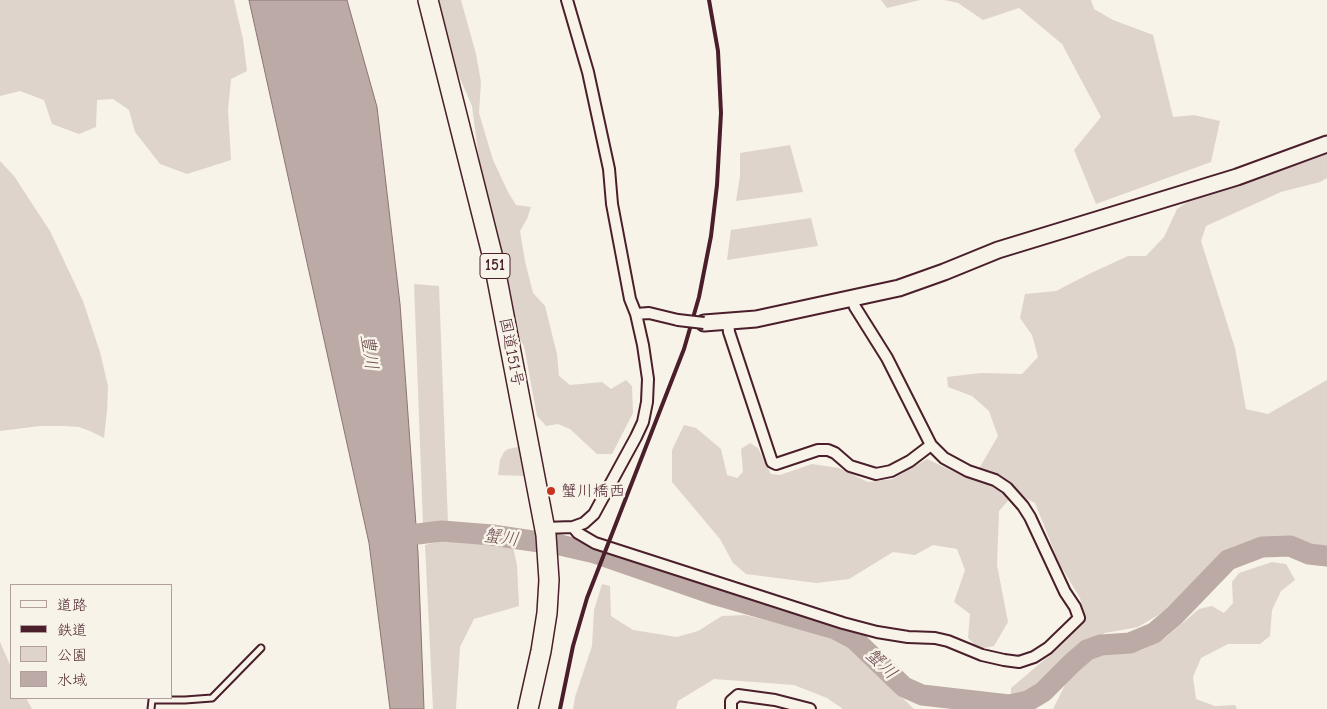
<!DOCTYPE html>
<html>
<head>
<meta charset="utf-8">
<style>
  body { margin:0 }
  #map { position:relative; width:1327px; height:709px; overflow:hidden; background:#f7f3e8; font-family:"Comic Neue","Klee One",sans-serif }
  canvas { display:block }
  .legend { position:absolute; left:10px; top:584px; width:162px; height:115px; box-sizing:border-box; background:#f7f3e8; border:1px solid #b29e9c; margin:0; padding:6px 9px; list-style:none; font-size:15px; color:#4a1f2b }
  .legend li { display:flex; align-items:center; gap:10px; height:25px }
  .legend b { width:25px; border:1px solid #b29e9c }
</style>
</head>
<body>
<div id="map">
<canvas width="1327" height="709"></canvas>
<ul class="legend">
<li><b style="height:6px;background:#f7f3e8"></b>道路</li>
<li><b style="height:6px;background:#4a1f2b"></b>鉄道</li>
<li><b style="height:14px;background:#ded4cc"></b>公園</li>
<li><b style="height:14px;background:#bcaaa7"></b>水域</li>
</ul>
</div>
<script>
const g = document.querySelector('canvas').getContext('2d');
g.lineJoin = 'round';
function paint(path, color) {
  g.fillStyle = color;
  g.fill(path, 'evenodd');
}
function toPath(rows) {
  const path = new Path2D();
  for (const r of rows) {
    path.moveTo(r[0], r[1]);
    for (let i = 2; i < r.length; i += 2) path.lineTo(r[i], r[i + 1]);
  }
  return path;
}
function trace(path, color, width, dash) {
  g.strokeStyle = color;
  g.lineWidth = width;
  g.lineCap = dash ? 'butt' : 'round';
  g.setLineDash(dash || []);
  g.stroke(path);
}
function drawText(font, color, halo, rows, align = 'center') {
  g.font = font + ' "Comic Neue","Klee One",sans-serif';
  g.lineWidth = 5;
  g.setLineDash([]);
  g.textBaseline = 'middle';
  g.strokeStyle = halo;
  g.fillStyle = color;
  for (const [text, x, y, turn = 0] of rows) {
    g.save();
    g.translate(x, y);
    g.rotate((+turn || 0) * Math.PI / 180);
    g.textAlign = isNaN(turn) ? turn : align;
    if (halo) g.strokeText(text, 0, 0);
    g.fillText(text, 0, 0);
    g.restore();
  }
}
paint(toPath([
  [0,0,234,0,243,39,247,71,231,79,228,110,231,160,187,174,160,164,135,132,129,110,113,99,97,100,96,127,79,134,52,124,44,100,20,91,0,96],
  [439,0,461,0,476,54,481,82,479,113,493,160,508,192,516,205,531,207,527,219,520,231,525,261,533,293,545,306,557,354,559,376,570,385,602,382,611,389,626,380,632,386,633,413,612,454,597,454,570,429,558,424,546,426,537,416,524,346,516,333,482,183,472,106,452,60],
  [881,0,920,0,887,8],
  [945,0,1091,0,1094,9,1113,20,1153,35,1173,117,1194,115,1220,121,1211,162,1096,204,1074,150,1101,117,1062,44,1019,8,983,20,958,3],
  [790,145,803,192,736,201,740,176,740,153],
  [1327,149,1327,178,1320,182,1281,192,1206,226,1201,241,1235,348,1246,409,1268,414,1327,380,1327,546,1309,545,1289,538,1254,545,1228,555,1216,563,1170,608,1138,627,1105,633,1073,652,1038,685,1020,695,1011,695,1011,688,1062,645,1085,618,1080,598,1059,563,1035,503,1015,493,999,511,997,565,1008,622,994,646,979,649,968,638,970,614,954,602,965,570,957,549,933,545,915,555,893,552,849,579,816,583,746,574,733,563,720,539,672,482,672,450,684,425,696,428,721,449,727,475,737,478,743,472,741,449,750,443,758,448,771,474,780,475,812,464,839,468,868,482,893,479,927,459,967,478,980,467,998,436,989,411,972,396,948,387,947,377,981,373,1022,374,1038,357,1032,335,1020,318,1025,294,1056,291,1089,274,1128,256,1146,256,1164,237,1177,209,1197,195],
  [0,161,14,176,50,231,83,301,100,352,108,386,107,411,104,438,90,431,79,427,64,426,40,426,0,431],
  [811,218,818,246,727,260,731,230],
  [414,284,439,286,448,523,423,524],
  [518,447,524,476,498,475,500,460,504,452,508,449],
  [445,540,513,547,517,565,519,606,474,619,460,647,456,709,433,709,425,545],
  [1272,562,1286,564,1295,580,1281,591,1272,610,1270,636,1260,644,1228,644,1201,658,1193,677,1196,699,1215,706,1235,705,1237,709,1053,709,1069,677,1087,659,1111,652,1142,650,1165,638,1199,609,1212,606,1224,613,1233,603,1232,582,1239,573],
  [602,584,610,586,611,616,633,630,677,637,698,631,722,616,745,615,837,638,858,655,914,709,843,709,827,698,794,685,714,679,678,701,676,709,573,709,575,697,592,646,594,610],
  [0,642,11,667,11,698,26,698,32,709,0,709]
]), '#ded4cc');
const water = toPath([
  [249,0,347,0,377,107,400,304,418,553,424,709,390,709,369,543,249,0]
]);
paint(water, '#bcaaa7');
trace(water, '#8e7275', 1);
trace(toPath([
  [393,537,442,531,492,535,560,545,595,553,716,595,835,629,854,639,904,687,922,695,1009,705,1028,701,1043,692,1072,663,1087,650,1101,645,1130,643,1154,633,1174,616,1228,560,1262,547,1290,546,1309,554,1327,556]
]), '#bcaaa7', 21);
const lane = toPath([
  [151,709,152,700,185,700,212,698,261,648]
]);
const street = toPath([
  [636,314,649,313,678,320],
  [728,322,729,332,772,462,776,464,818,450,828,450,835,453,850,466,876,474,891,471,910,461,931,445],
  [573,527,578,533,595,543,843,623,877,632,908,637,935,638,948,641,982,655,1004,660,1019,662,1034,657,1048,648,1079,618,1075,607,1065,592,1030,517,1023,506,1007,488,995,480,968,471,944,458,931,445,887,358,855,307,852,299],
  [544,528,573,527,584,523,594,514,636,437,643,422,647,402,648,379,643,345,636,314,630,299,612,204,609,169,588,72,567,0],
  [731,709,731,701,738,695,775,700,810,709]
]);
const secondary = toPath([
  [704,323,756,319,899,288,944,272,998,250,1237,177,1327,144]
]);
const highway = toPath([
  [428,0,493,258,546,535,549,580,547,613,541,651,528,709]
]);
trace(lane, '#4a1f2b', 9);
trace(street, '#4a1f2b', 14);
trace(secondary, '#4a1f2b', 19);
trace(highway, '#4a1f2b', 22);
trace(lane, '#f7f3e8', 5);
trace(street, '#f7f3e8', 10);
trace(secondary, '#f7f3e8', 15);
trace(highway, '#f7f3e8', 19);
trace(toPath([
  [560,709,573,646,587,598,684,349,699,297,711,236,717,185,721,113,718,51,709,0]
]), '#4a1f2b', 4);
const streetBridge = toPath([
  [678,320,704,323]
]);
trace(streetBridge, '#4a1f2b', 14, []);
trace(streetBridge, '#f7f3e8', 10);
for (const [x, y, r, color] of [
  [551,491,5,"#c8321e"]
]) {
  const dot = new Path2D();
  dot.arc(x, y, r, 0, 2 * Math.PI);
  g.fillStyle = color;
  g.fill(dot);
  trace(dot, '#f7f3e8', 2);
}
for (const [x, y, w] of [
  [495,266,30]
]) {
  const box = new Path2D();
  box.roundRect(x - w / 2, y - 12.5, w, 25, 4);
  g.fillStyle = '#f7f3e8';
  g.fill(box);
  trace(box, '#4a1f2b', 1);
}
drawText('bold 15px', '#4a1f2b', null, [
  ["151",495,266]
]);
drawText('16px', '#4a1f2b', '#f7f3e8', [
  ["国道151号",511,352,79]
]);
drawText('16px', '#4a1f2b', '#f7f3e8', [
  ["蟹川橋西",561,491]
], 'left');
drawText('italic 18px', '#6c4950', '#f7f3e8', [
  ["豊川",369,352,82],
  ["蟹川",501,538,8],
  ["蟹川",881,664,44]
]);
</script>
</body>
</html>
